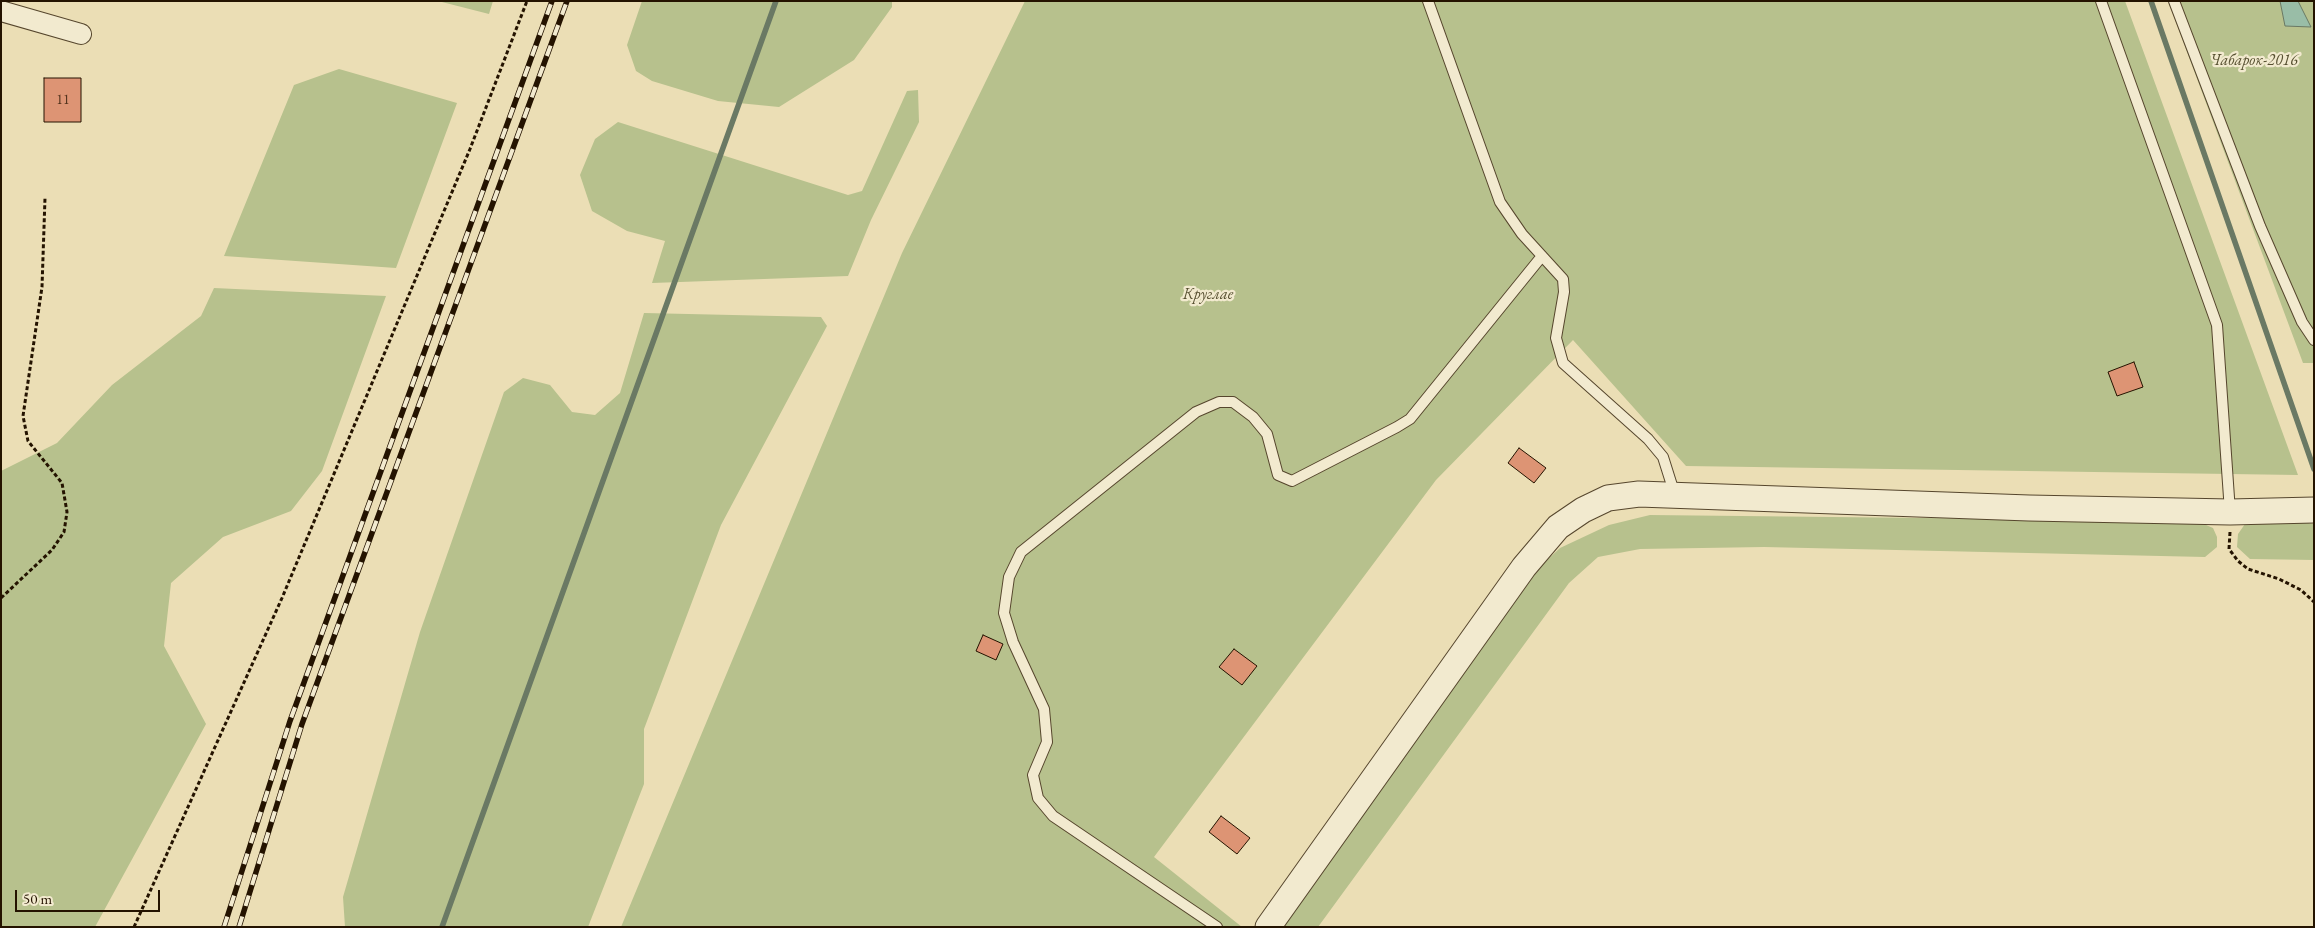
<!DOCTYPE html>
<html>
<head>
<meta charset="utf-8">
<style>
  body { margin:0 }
  #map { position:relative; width:2315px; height:928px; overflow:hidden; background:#ebdeb5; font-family:"EB Garamond",serif }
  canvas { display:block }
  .frame { position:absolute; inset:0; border:2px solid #241300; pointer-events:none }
  .scale { position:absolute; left:15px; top:890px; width:145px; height:22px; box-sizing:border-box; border:2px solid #241300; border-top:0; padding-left:6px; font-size:15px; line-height:18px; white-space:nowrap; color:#241300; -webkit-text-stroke:4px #f2eacf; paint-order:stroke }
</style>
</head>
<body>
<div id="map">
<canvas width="2315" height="928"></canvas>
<div class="frame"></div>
<div class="scale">50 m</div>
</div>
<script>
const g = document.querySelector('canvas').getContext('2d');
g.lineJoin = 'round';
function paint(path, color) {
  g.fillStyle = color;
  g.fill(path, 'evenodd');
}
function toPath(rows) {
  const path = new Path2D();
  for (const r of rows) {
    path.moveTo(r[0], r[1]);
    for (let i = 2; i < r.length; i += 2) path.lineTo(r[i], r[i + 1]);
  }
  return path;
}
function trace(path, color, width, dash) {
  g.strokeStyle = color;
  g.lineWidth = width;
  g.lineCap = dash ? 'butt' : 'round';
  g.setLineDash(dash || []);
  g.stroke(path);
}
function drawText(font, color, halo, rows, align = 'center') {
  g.font = font + ' "EB Garamond",serif';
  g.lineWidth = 4.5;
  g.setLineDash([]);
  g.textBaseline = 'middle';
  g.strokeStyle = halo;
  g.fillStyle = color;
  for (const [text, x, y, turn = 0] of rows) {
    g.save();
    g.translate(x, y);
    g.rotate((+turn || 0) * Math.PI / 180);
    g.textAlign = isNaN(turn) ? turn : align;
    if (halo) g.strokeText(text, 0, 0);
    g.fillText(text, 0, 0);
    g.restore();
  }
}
paint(toPath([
  [438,1,493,1,489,14],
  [642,1,892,1,892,7,854,60,779,107,718,101,652,81,636,71,627,45],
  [1025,1,2125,1,2298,475,1686,466,1573,340,1436,480,1154,857,1242,927,621,927,902,253],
  [2168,1,2314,1,2314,363,2303,363],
  [339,69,457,103,396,268,224,256,294,85],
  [918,90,919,122,871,220,848,276,652,283,665,241,627,231,592,211,580,175,595,139,618,122,848,195,862,191,907,91],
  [214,288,386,296,322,471,291,511,223,537,171,583,164,646,206,724,95,927,1,927,1,471,57,443,112,385,201,316],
  [644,313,821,317,827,326,721,525,644,729,644,784,588,927,345,927,343,897,420,632,504,392,523,378,550,385,572,412,595,415,620,393],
  [1650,515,2197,521,2213,528,2217,537,2217,547,2205,557,1764,547,1640,549,1598,557,1569,583,1318,927,1282,927,1530,576,1560,548,1609,525],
  [2291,520,2314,524,2314,560,2250,559,2237,547,2238,534,2245,524]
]), '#b7c18d');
const water = toPath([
  [2280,1,2298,1,2311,27,2285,26,2280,1]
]);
paint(water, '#99bda7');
trace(water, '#6a7964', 1);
trace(toPath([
  [2151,1,2314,469],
  [442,927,776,1]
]), '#6a7964', 5.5);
const building = toPath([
  [44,78,81,78,81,122,44,122,44,78],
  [2134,362,2143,387,2117,396,2108,372,2134,362],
  [1519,448,1546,468,1534,483,1508,463,1519,448],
  [983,635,1003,644,996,660,976,651,983,635],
  [1234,649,1257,666,1242,685,1219,667,1234,649],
  [1221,816,1250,838,1237,854,1209,832,1221,816]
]);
paint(building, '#dd9474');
trace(building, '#241300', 1);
const service = toPath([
  [1428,1,1500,202,1522,234,1563,279,1564,292,1556,338,1563,363,1648,439,1663,457,1675,495],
  [2101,1,2217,325,2230,512],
  [2174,1,2260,226,2302,322,2314,340],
  [1217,927,1053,816,1038,798,1033,775,1047,742,1044,709,1013,642,1004,613,1009,577,1021,552,1196,412,1219,402,1233,402,1253,417,1267,434,1278,475,1292,481,1397,427,1410,419,1542,256]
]);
const minor = toPath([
  [1,11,81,34]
]);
const tertiary = toPath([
  [1268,927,1524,567,1558,527,1583,510,1608,498,1639,494,2029,508,2230,512,2314,510]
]);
trace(service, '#56462d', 12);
trace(minor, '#56462d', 22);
trace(tertiary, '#56462d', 27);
trace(toPath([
  [2230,532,2229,549,2238,561,2248,569,2279,579,2301,590,2314,602],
  [1,598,52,550,64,532,67,512,62,483,28,441,23,416,42,287,45,198],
  [134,927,282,598,470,149,527,1]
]), '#241300', 3, [4, 2.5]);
trace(service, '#f2eacf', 10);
trace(minor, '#f2eacf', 20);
trace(tertiary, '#f2eacf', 25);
const rail = toPath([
  [224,927,290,721,552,1],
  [239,927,302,724,567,1]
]);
trace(rail, '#241300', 5.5);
trace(rail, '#f2eacf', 4, [11]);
drawText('14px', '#52331d', null, [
  ["11",63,100]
]);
drawText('italic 16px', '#575031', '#f2eacf', [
  ["Чабарок-2016",2254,61],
  ["Круглае",1208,295]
]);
</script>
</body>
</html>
